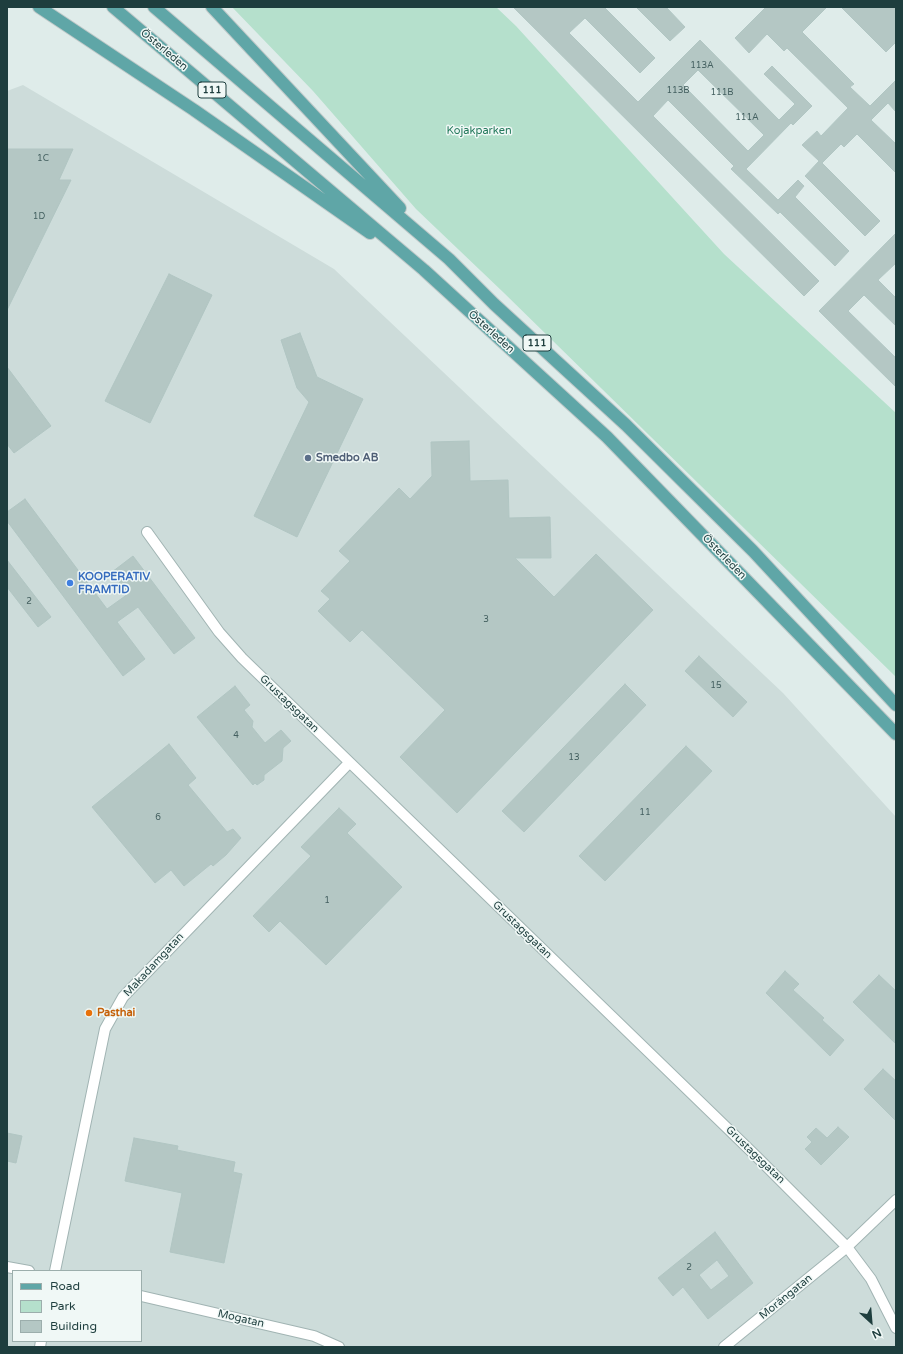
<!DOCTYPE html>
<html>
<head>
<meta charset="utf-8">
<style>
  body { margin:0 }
  #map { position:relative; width:903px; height:1354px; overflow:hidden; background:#dfecea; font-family:"Varela Round",sans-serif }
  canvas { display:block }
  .frame { position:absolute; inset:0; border:8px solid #1e3e3e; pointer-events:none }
  .legend { position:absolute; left:12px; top:1270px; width:130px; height:72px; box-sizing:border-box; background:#f0f8f6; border:1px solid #9caeac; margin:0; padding:5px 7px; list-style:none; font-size:12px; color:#1e3e3e }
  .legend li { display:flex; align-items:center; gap:8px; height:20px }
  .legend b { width:20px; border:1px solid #9caeac }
  .north { position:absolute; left:851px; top:1302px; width:40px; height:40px; -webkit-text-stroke:3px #f0f8f6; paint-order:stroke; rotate:154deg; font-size:11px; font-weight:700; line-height:16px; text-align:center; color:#1e3e3e }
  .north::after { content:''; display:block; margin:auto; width:14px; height:18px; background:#1e3e3e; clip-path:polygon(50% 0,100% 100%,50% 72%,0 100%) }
</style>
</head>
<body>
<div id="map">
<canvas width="903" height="1354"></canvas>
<div class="frame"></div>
<ul class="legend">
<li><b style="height:5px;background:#5fa6a7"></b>Road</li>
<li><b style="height:11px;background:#b5e0cc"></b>Park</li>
<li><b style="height:11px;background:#b4c7c4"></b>Building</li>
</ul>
<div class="north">N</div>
</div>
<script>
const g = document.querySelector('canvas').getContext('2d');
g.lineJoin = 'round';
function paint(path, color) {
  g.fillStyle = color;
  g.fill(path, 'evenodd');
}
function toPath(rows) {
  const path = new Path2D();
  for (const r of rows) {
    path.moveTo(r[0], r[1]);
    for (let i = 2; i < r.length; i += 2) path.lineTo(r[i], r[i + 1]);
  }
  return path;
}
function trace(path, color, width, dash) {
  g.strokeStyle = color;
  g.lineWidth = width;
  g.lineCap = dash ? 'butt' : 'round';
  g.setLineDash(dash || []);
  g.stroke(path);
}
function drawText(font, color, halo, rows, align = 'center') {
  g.font = font + ' "Varela Round",sans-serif';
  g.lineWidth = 3;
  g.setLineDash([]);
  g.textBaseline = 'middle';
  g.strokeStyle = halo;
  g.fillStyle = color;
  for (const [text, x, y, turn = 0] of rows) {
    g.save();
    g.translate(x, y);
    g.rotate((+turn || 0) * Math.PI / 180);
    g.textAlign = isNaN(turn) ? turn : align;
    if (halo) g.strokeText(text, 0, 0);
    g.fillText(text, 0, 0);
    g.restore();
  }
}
paint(toPath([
  [23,85,334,269,783,693,896,817,896,1347,7,1347,7,91],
  [13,1271,141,1271,141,1341,13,1341]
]), '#cddcda');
paint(toPath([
  [232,7,496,7,516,26,724,254,896,413,896,677,503,292,416,209,313,91]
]), '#b5e0cc');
const building = toPath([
  [513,7,604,7,655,58,640,73,585,18,569,33,638,102,700,40,779,120,795,104,764,74,772,66,812,106,793,125,791,123,746,169,778,200,798,180,804,186,795,197,849,251,835,266,780,212,778,214,731,169,734,166,668,100,653,116,819,281,804,296,513,7],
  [698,70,764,135,748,151,683,85,698,70],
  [636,7,666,7,685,27,670,41,636,7],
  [766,7,827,7,802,32,854,84,850,87,870,106,896,80,896,112,888,103,871,120,896,144,896,173,857,134,844,147,841,144,822,163,880,221,865,236,805,176,819,161,802,145,817,131,821,136,848,108,787,48,784,51,767,34,749,53,735,38,766,7],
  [841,7,896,7,896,42,886,52,841,7],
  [7,149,73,149,59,180,71,180,7,310,7,149],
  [896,233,896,263,878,280,896,298,896,326,864,295,848,311,896,358,896,387,819,311,896,233],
  [169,274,212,295,150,423,105,401,169,274],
  [300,333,317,377,363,399,297,537,254,516,309,402,297,388,281,340,300,333],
  [7,367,51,426,14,453,7,444,7,367],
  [469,441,470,481,508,480,509,518,550,517,551,558,515,558,554,597,596,554,653,610,457,813,400,757,445,710,362,630,350,642,318,611,330,599,321,591,350,561,339,551,399,488,410,499,432,476,431,442,469,441],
  [25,499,107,609,128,594,112,572,133,556,195,638,174,654,138,607,117,622,145,659,123,676,7,521,7,512,25,499],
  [7,560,51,617,38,627,7,587,7,560],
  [699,656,747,702,733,717,685,671,699,656],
  [625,684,646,705,524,832,502,811,625,684],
  [235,686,250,705,244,710,253,721,252,727,265,743,281,730,291,741,283,748,282,761,264,775,264,780,257,785,255,783,253,785,197,717,235,686],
  [169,744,196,778,188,785,227,832,233,829,241,838,226,855,213,866,211,864,184,886,171,870,155,883,92,807,169,744],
  [686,746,712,771,605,881,579,856,686,746],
  [339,808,356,824,347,833,402,887,326,965,280,921,269,932,253,916,311,856,301,847,339,808],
  [785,971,799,984,793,990,824,1018,822,1020,844,1040,830,1056,766,993,785,971],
  [879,975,896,991,896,1044,853,1002,879,975],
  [883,1069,896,1081,896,1121,864,1089,883,1069],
  [838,1127,849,1137,821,1165,805,1149,812,1142,807,1137,816,1128,827,1138,838,1127],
  [7,1133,22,1136,16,1163,7,1161,7,1133],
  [134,1138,178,1146,177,1150,235,1162,233,1172,242,1174,224,1263,170,1252,182,1193,125,1181,134,1138],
  [715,1232,753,1283,708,1319,683,1287,673,1296,658,1278,715,1232],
  [717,1260,729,1276,711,1290,699,1275,717,1260]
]);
paint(building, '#b4c7c4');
trace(building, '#b1c6c3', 1);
const minor = toPath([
  [147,532,219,632,242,658,757,1157,847,1247,871,1279,896,1328],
  [7,1267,29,1271],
  [55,1271,105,1029,123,997,349,763],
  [141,1296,314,1336,339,1347],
  [40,1347,41,1341],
  [724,1347,847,1247,896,1200]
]);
const primary = toPath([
  [39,7,194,110,370,233],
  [113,7,424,270,607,437,896,734],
  [154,7,449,259,494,304,626,425,753,551,896,705],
  [212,7,400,208]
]);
trace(minor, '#a1b4b3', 12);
trace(primary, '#c0c9c9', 14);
trace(minor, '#fff', 10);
trace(primary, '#5fa6a7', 12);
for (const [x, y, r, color] of [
  [308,458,4,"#5c6f8a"],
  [70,583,4,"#3f7fe0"],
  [89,1013,4,"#e8710a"]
]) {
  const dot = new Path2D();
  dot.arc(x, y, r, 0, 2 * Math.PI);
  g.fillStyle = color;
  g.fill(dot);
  trace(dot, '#f0f8f6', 1.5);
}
drawText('9px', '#446060', null, [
  ["113A",702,66],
  ["113B",678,91],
  ["111B",722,93],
  ["111A",747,118],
  ["1C",43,159],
  ["1D",39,217],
  ["2",29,602],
  ["3",486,620],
  ["15",716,686],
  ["4",236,736],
  ["13",574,758],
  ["11",645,813],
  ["6",158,818],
  ["1",327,901],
  ["2",689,1268]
]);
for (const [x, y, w] of [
  [212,90,28],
  [537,343,28]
]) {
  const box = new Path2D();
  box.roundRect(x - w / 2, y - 8, w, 16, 3);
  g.fillStyle = '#f0f8f6';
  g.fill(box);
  trace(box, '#1e3e3e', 1);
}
drawText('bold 10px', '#1e3e3e', null, [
  ["111",212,90],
  ["111",537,343]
]);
drawText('11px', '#1e3e3e', '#f0f8f6', [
  ["Österleden",164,50,40],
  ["Österleden",491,332,42],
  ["Österleden",724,557,46],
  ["Grustagsgatan",289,704,44],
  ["Grustagsgatan",522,930,44],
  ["Makadamgatan",154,965,-47],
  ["Grustagsgatan",755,1155,44],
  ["Morängatan",786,1297,-39],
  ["Mogatan",241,1319,13]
]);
drawText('11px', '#24795c', '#f0f8f6', [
  ["Kojakparken",479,131]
]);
drawText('bold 11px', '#4e5e75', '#f0f8f6', [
  ["Smedbo AB",316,458]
], 'left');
drawText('bold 11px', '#366cbe', '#f0f8f6', [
  ["KOOPERATIV",78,577],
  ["FRAMTID",78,590]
], 'left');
drawText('bold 11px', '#c56008', '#f0f8f6', [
  ["Pasthai",97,1013]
], 'left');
</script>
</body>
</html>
